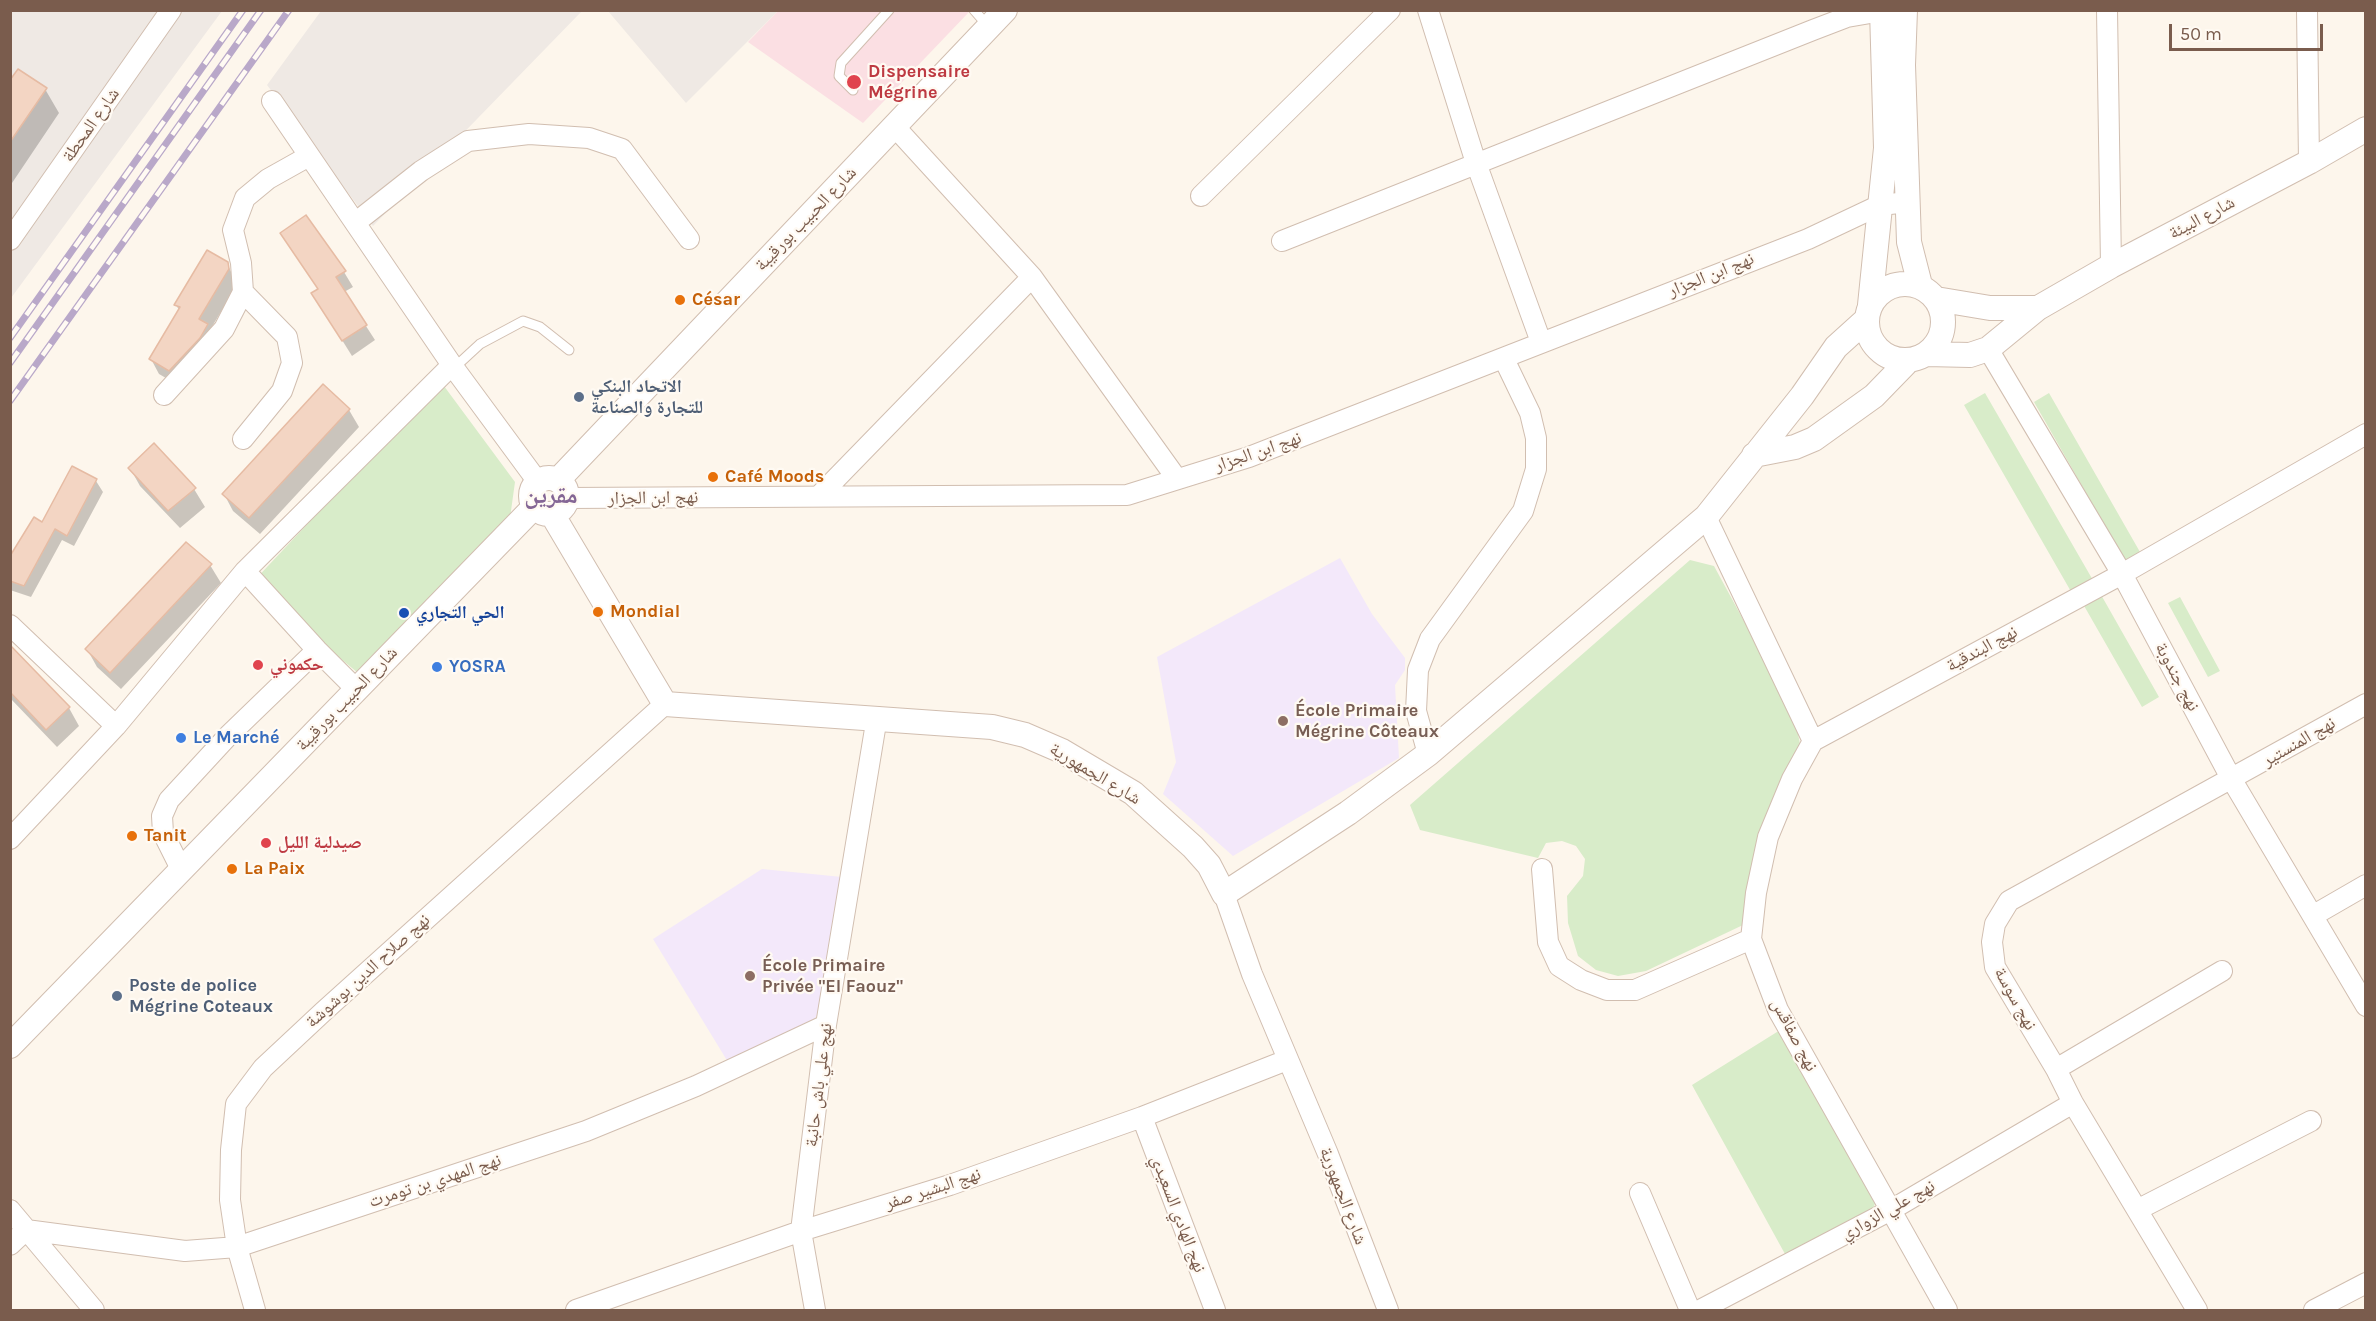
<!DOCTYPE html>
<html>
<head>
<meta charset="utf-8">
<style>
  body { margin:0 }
  #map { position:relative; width:2376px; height:1321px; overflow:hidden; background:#fdf6ec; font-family:Karla,sans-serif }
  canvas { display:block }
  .frame { position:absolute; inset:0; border:12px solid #7a5c4d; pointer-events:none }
  .scale { position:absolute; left:2169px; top:24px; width:154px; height:27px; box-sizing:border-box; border:3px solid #7a5c4d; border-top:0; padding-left:8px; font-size:18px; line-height:21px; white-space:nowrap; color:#7a5c4d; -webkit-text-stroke:4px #fffaf3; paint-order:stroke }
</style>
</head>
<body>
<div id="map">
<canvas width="2376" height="1321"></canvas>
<div class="frame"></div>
<div class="scale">50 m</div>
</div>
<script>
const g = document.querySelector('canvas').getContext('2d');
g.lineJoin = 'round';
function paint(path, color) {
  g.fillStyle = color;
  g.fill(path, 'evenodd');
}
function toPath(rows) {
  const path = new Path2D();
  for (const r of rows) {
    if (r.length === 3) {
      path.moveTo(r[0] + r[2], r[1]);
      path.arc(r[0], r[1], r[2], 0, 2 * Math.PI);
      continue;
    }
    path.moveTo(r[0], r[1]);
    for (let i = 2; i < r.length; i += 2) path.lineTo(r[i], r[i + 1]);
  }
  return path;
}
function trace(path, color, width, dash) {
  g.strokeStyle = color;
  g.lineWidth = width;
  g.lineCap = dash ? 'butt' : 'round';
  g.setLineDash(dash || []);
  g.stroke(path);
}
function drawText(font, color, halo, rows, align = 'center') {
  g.font = font + ' Karla,"Noto Naskh Arabic",sans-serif';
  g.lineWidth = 4.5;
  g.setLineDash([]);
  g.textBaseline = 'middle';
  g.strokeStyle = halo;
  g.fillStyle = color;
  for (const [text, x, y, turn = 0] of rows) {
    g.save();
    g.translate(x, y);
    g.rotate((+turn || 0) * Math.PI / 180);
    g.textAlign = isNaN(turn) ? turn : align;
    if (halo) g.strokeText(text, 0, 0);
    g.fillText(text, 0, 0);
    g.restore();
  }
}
paint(toPath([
  [11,11,222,11,11,298],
  [321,11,582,11,373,226,267,85],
  [608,11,778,11,686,103]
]), '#efe9e4');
paint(toPath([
  [1340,558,1372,614,1405,658,1405,670,1395,685,1399,758,1233,856,1163,794,1176,762,1157,657],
  [762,869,842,877,818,1013,811,1025,731,1067,653,939]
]), '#f3e8fa');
paint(toPath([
  [778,11,970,11,863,123,748,42]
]), '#fbdfe3');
paint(toPath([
  [441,382,515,482,510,518,358,673,251,584],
  [1985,393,2094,582,2073,595,1964,405],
  [2049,393,2140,552,2125,561,2034,402],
  [1690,560,1714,566,1794,713,1800,744,1759,842,1750,875,1743,925,1646,971,1618,976,1596,970,1578,956,1568,923,1567,896,1583,876,1585,859,1576,846,1562,841,1546,843,1538,858,1420,830,1410,805],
  [2100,593,2159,697,2142,707,2083,604],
  [2180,597,2220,671,2208,677,2168,603],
  [1785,1027,1878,1195,1873,1209,1785,1254,1692,1085]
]), '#d8ecc9');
paint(toPath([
  [10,82,45,89,59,113,10,186],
  [291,248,344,272,353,287,344,292,375,340,352,356,322,308,319,290],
  [227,263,237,285,210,330,216,340,178,385,159,374,151,359,179,310,176,305],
  [323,387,349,410,359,427,260,534,233,511,224,494],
  [130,468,194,489,205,507,180,528,140,486],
  [96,481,103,492,74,546,62,540,31,597,10,590,10,559,43,524],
  [210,565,221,583,121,689,97,667,87,649],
  [10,647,69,708,79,726,57,747,10,698]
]), '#0003');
const building = toPath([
  [18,69,47,88,10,142,10,80,18,69],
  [306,215,346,271,336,277,367,325,342,341,311,293,318,289,280,233,306,215],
  [207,250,228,262,229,269,199,319,208,324,200,338,169,371,149,359,180,307,174,305,207,250],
  [323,384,350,409,249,518,222,494,323,384],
  [154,443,196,488,168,511,128,468,154,443],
  [72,466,97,479,67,536,55,529,24,586,10,581,10,556,34,517,42,522,72,466],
  [186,542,212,564,110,673,85,649,186,542],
  [10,645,70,707,46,730,10,692,10,645]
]);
paint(building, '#f3d5c3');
trace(building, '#e6bba3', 1.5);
const service = toPath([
  [974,10,988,26],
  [853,90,839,76,841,63,889,10],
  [454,368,480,344,523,321,540,327,569,350]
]);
const minor = toPath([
  [1428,10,1476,163,1541,342],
  [2107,10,2111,266],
  [2307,10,2309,162],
  [272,101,454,368,538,482],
  [895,127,1032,277,1177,479],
  [1201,196,1390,10],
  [355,223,421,171,468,141,529,134,589,138,622,149,689,239],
  [10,240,171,10],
  [1282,241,1813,30,1847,17,1882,11],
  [1988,349,2122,574,2232,780,2366,1006],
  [164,395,224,329,243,292,241,263,233,230,245,198,268,179,309,156],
  [243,439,282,391,292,363,287,337,243,292],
  [819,496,1032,277],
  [567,498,1127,495,1249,457,1808,239,1880,205,1909,202],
  [1706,517,1813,741],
  [245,571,317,650,356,689],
  [10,625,116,726],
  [1813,741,2122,574,2366,434],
  [1813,741,1792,779,1768,837,1756,893,1751,939,1778,1010,1947,1310],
  [1428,754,1416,711,1418,670,1430,639,1523,511,1536,469,1536,438,1530,413,1504,359],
  [10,839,116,726,245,571,452,365],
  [181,869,163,833,162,816,169,800,228,736,317,650],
  [1542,869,1548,942,1559,966,1581,980,1607,990,1635,990,1751,939],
  [1224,894,1252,974,1328,1154,1388,1310],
  [2314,915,2366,885],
  [2056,1069,2222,971],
  [1142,1117,1215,1310],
  [1640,1193,1690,1310],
  [10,1210,94,1310],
  [2137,1210,2311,1121],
  [10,1245,26,1230,185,1251,237,1247,586,1131,696,1086,826,1025],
  [255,1310,237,1247,230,1200,231,1150,236,1104,263,1068,324,1011,665,704],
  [576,1310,801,1231,950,1185,1142,1117,1287,1060],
  [815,1310,801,1231,826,1025,877,717],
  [1700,1310,1891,1210,2073,1103],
  [2197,1310,2073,1103,2056,1069,1995,967,1992,942,1995,924,2009,901,2366,704],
  [2314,1310,2366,1283]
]);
const tertiary = toPath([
  [1905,10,1903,65,1909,242,1920,285],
  [1905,322,38],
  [1936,299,1990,308,2038,308],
  [1870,305,1886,148,1882,10],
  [1926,354,1970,355,1988,349,2038,308,2111,266,2309,162,2366,129],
  [1754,455,1795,447,1814,439,1874,396,1909,360],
  [549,496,18],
  [558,480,1005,10],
  [552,514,665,704,992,727,1025,735,1062,751,1133,793,1193,847,1209,865,1224,894,1348,813,1428,754,1706,517,1802,396,1836,347,1867,319],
  [10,1046,534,507]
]);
trace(service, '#d1beb0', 11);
trace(minor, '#d1beb0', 22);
trace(tertiary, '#d1beb0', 26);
trace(service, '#fff', 9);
trace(minor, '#fff', 20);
trace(tertiary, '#fff', 24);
const rail = toPath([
  [10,338,243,10],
  [10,363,261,10],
  [10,401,289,10]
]);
trace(rail, '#b9a8c9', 7);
trace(rail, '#fffaf3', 4.5, [14]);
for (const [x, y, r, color] of [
  [854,82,8,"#e0444e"],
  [680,300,6,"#e8710a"],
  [579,397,6,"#5c6f8a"],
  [713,477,6,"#e8710a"],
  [598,612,6,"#e8710a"],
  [404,613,6,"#1a4fb4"],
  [258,665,6,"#e0444e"],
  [437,667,6,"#3f7fe0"],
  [1283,721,6,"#8d6e63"],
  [181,738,6,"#3f7fe0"],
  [132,836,6,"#e8710a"],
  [266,843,6,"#e0444e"],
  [232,869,6,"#e8710a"],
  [750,976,6,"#8d6e63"],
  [117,996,6,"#5c6f8a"]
]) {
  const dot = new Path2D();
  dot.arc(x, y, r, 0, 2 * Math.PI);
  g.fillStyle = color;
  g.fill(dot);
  trace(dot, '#fffaf3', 2);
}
drawText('bold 18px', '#be3a42', '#fffaf3', [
  ["Dispensaire",868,72],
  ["Mégrine",868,93],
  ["حكموني",270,665],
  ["صيدلية الليل",278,843]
], 'left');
drawText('18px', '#7a5c4d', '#fffaf3', [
  ["شارع المحطة",91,125,-55],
  ["شارع البيئة",2202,218,-28],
  ["شارع الحبيب بورقيبة",806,219,-46],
  ["نهج ابن الجزار",1711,275,-22],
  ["نهج ابن الجزار",1258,452,-19],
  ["نهج ابن الجزار",653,498,-1],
  ["نهج البندقية",1982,649,-28],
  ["نهج جندوبة",2177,677,62],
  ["شارع الحبيب بورقيبة",347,699,-46],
  ["نهج المنستير",2299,742,-30],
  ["شارع الجمهورية",1095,774,31],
  ["نهج صلاح الدين بوشوشة",368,971,-42],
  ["نهج سوسة",2015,999,61],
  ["نهج صفاقس",1794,1035,62],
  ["نهج علي باش حانبة",819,1085,-83],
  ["نهج المهدي بن تومرت",435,1181,-18],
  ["نهج البشير صفر",933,1189,-18],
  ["شارع الجمهورية",1343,1196,69],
  ["نهج علي الزواري",1888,1210,-29],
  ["نهج الهادي السعيدي",1178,1214,69]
]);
drawText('bold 18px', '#c56008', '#fffaf3', [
  ["César",692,300],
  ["Café Moods",725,477],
  ["Mondial",610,612],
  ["Tanit",144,836],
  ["La Paix",244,869]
], 'left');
drawText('bold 18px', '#4e5e75', '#fffaf3', [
  ["الاتحاد البنكي",591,387],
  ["للتجارة والصناعة",591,408],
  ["Poste de police",129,986],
  ["Mégrine Coteaux",129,1007]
], 'left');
drawText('bold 18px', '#164399', '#fffaf3', [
  ["الحي التجاري",416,613]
], 'left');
drawText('bold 18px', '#366cbe', '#fffaf3', [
  ["YOSRA",449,667],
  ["Le Marché",193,738]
], 'left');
drawText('bold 18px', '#785e54', '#fffaf3', [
  ["École Primaire",1295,711],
  ["Mégrine Côteaux",1295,732],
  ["École Primaire",762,966],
  ["Privée \"El Faouz\"",762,987]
], 'left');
drawText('bold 24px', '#846695', '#fffaf3', [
  ["مقرين",551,496]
]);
</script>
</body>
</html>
